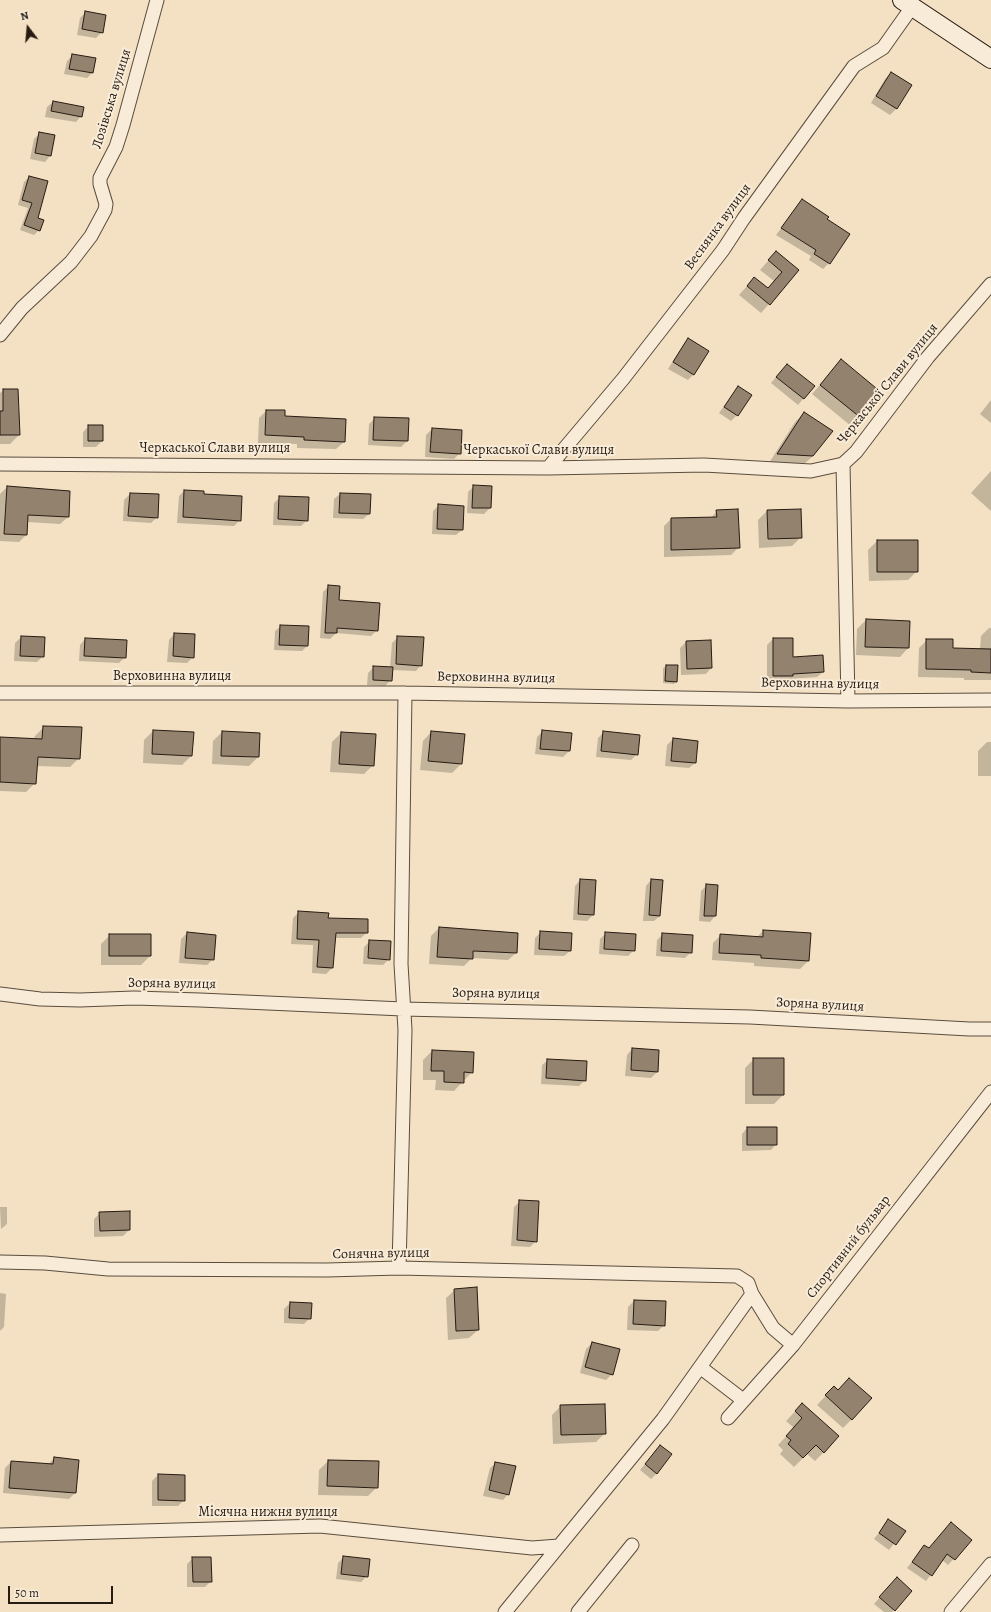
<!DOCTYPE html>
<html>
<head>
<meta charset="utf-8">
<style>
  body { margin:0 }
  #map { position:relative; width:991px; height:1612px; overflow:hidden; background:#f4e1c3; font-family:Alegreya,serif }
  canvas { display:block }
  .north { position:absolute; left:8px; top:8px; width:40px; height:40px; -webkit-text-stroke:3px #f8ecd8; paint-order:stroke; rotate:344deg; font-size:11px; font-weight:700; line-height:16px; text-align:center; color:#271b12 }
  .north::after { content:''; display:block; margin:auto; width:14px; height:18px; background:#271b12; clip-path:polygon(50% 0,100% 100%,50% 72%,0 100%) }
  .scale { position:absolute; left:8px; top:1586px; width:105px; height:18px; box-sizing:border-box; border:2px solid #271b12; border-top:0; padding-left:5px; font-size:12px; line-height:14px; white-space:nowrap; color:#271b12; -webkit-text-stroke:3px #f8ecd8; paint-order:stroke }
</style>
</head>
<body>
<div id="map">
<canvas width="991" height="1612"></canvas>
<div class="north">N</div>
<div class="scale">50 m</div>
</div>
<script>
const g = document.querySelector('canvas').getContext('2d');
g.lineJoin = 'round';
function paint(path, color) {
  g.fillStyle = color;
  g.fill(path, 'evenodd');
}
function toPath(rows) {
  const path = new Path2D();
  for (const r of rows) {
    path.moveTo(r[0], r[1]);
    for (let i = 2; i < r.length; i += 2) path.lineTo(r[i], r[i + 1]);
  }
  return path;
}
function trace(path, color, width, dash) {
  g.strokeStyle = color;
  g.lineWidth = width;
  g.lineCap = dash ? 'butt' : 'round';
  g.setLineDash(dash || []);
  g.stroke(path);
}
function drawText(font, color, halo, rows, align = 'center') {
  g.font = font + ' Alegreya,serif';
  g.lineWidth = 4;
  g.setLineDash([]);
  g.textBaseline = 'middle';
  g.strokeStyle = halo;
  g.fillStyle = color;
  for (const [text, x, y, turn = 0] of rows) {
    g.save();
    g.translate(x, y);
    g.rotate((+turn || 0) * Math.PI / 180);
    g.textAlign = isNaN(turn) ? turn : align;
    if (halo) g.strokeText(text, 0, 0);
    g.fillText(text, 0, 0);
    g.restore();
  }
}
paint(toPath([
  [86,12,102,32,96,38,77,35,80,18],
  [73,55,93,72,87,78,64,74,67,61],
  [891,73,910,85,896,109,890,115,871,103,885,79],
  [53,102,81,116,76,122,45,117,47,107],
  [40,133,54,136,50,156,45,162,30,159,34,139],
  [29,177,39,230,34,235,20,230,28,208,18,205,24,182],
  [802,201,826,220,829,263,823,269,809,260,811,256,776,235],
  [776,252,798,271,761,313,739,295,754,278,768,289,774,281,760,270],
  [688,339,694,374,688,380,668,369,683,345],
  [833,370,880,393,851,426,812,394],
  [781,371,813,387,798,405,771,383],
  [738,387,750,396,737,415,731,421,719,413],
  [4,390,19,435,10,444,0,444,0,393],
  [991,400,991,423,980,414],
  [266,411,284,417,344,442,336,449,297,448,297,444,258,443,259,418],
  [804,413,813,456,803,465,769,463,795,422],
  [375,418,408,419,407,441,401,447,368,445,369,424],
  [89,426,102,441,96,447,83,447,83,432],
  [432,429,460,453,454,459,425,457,426,435],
  [991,471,991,511,971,493],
  [474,486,491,487,490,508,484,514,467,513,468,492],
  [7,487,68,517,60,524,27,522,26,535,19,542,0,541,0,494],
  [184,491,203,495,240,520,234,526,177,523,179,496],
  [130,494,157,517,151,523,123,521,124,500],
  [340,494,370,495,369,514,363,519,333,518,334,499],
  [280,497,307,520,301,526,273,525,274,503],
  [439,505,462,530,456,535,432,534,433,511],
  [717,511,738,548,731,555,664,557,664,526,671,519,710,519],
  [767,511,801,537,792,546,759,548,758,520],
  [877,541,917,571,908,580,869,581,868,550],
  [329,586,338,601,377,630,371,636,336,633,330,639,320,638,323,592],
  [866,620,908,648,900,657,856,655,857,629],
  [281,626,307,646,302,651,274,650,275,631],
  [989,628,991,628,991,680,964,680,964,678,918,677,919,648,927,640,952,649,980,649,981,636],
  [174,634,193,657,187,663,167,662,169,640],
  [21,637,43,656,37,662,14,661,15,643],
  [398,637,421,665,416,671,392,670,391,680,385,686,367,685,368,673,374,667,390,668,392,643],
  [85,639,125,657,119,663,79,661,80,645],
  [773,639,792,658,823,672,817,677,789,679,787,682,767,682,767,645],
  [686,642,711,668,706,674,681,675,680,648],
  [666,666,676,681,674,684,663,683,663,668],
  [44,727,79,758,70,767,36,766,35,783,26,792,0,791,0,738,34,739,35,736],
  [153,731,192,733,191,756,182,765,143,763,144,740],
  [543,731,571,734,569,751,563,757,535,754,537,737],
  [222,732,258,757,249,766,212,764,213,741],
  [431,732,461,764,452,773,420,770,423,741],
  [604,732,637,754,631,760,596,757,598,738],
  [341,733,375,735,373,765,364,774,330,772,332,742],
  [673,739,695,763,689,768,665,766,667,745],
  [987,742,991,742,991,776,978,776,978,751],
  [580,880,593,915,587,921,573,920,575,886],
  [651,880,660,916,654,921,643,921,646,886],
  [707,885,717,886,715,916,710,922,699,921,701,891],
  [299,912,327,919,367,932,361,938,334,938,332,968,326,974,312,973,313,945,291,944,293,918],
  [439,928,516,953,508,960,472,958,464,966,429,964,431,936],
  [763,931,808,961,800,969,754,966,754,963,712,960,713,943,721,935,757,937],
  [541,932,570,951,564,956,534,955,535,938],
  [187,933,213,959,207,965,179,963,181,939],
  [606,933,634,950,628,956,599,954,600,939],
  [663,934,691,952,685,958,656,956,657,940],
  [110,935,150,956,141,965,101,965,101,944],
  [370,941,389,959,383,965,363,964,364,947],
  [632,1049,657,1072,651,1078,625,1076,627,1055],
  [432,1051,472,1072,454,1091,435,1090,436,1080,423,1080,423,1060],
  [754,1059,783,1095,774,1104,745,1104,745,1068],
  [548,1060,585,1080,579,1086,541,1084,542,1065],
  [747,1128,776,1144,771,1150,742,1151,742,1134],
  [520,1201,536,1241,530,1247,511,1246,514,1207],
  [0,1207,7,1207,7,1224,1,1229],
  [100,1213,129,1230,123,1236,94,1237,94,1219],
  [455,1290,478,1330,469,1338,448,1340,446,1298],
  [0,1293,6,1294,4,1327,0,1331],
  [634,1301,664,1325,658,1331,627,1330,628,1307],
  [290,1303,310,1318,304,1324,284,1323,284,1309],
  [592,1343,612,1374,606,1380,580,1373,586,1349],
  [834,1387,852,1419,843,1428,817,1405],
  [802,1404,824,1452,815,1461,807,1454,794,1467,780,1454,783,1450,778,1445,794,1428,786,1421],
  [561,1406,605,1433,596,1442,553,1444,552,1415],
  [660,1446,657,1473,651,1479,640,1470],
  [54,1458,75,1493,69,1499,3,1493,5,1468,11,1462,48,1465],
  [328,1461,377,1487,368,1496,318,1495,319,1470],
  [496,1463,508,1494,503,1500,483,1496,490,1468],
  [158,1475,184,1500,178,1506,152,1506,152,1481],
  [889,1520,904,1531,889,1550,874,1539],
  [971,1540,948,1565,942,1560,926,1581,907,1568,924,1546,928,1549],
  [344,1557,367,1576,361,1582,336,1579,338,1563],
  [193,1558,211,1581,205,1587,187,1587,187,1564],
  [891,1584,911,1591,892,1612,884,1612,874,1604]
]), '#0003');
const building = toPath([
  [85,11,106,15,103,33,82,29,85,11],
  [72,54,96,58,93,73,69,69,72,54],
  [891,72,912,85,897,109,876,96,891,72],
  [53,101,84,107,82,117,51,111,53,101],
  [39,132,55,135,51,156,35,153,39,132],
  [29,176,48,181,38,218,44,220,40,231,24,225,32,203,22,200,29,176],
  [802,199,829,217,827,219,850,234,830,264,814,254,816,250,781,228,802,199],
  [776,251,799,270,770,305,747,286,754,277,768,288,782,272,768,260,776,251],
  [688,338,709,351,694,375,673,362,688,338],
  [841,359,882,393,861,418,820,385,841,359],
  [787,364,815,386,804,399,776,377,787,364],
  [738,386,752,395,738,416,724,407,738,386],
  [3,389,18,389,20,435,0,435,0,411,3,411,3,389],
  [266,410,285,410,285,416,346,419,345,442,304,440,304,437,265,435,266,410],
  [804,412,833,431,813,456,777,454,804,412],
  [374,417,409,418,408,441,373,440,374,417],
  [88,425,103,425,103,441,88,441,88,425],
  [432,428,462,430,461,454,430,452,432,428],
  [473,485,492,486,491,508,472,508,473,485],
  [7,486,70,491,69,517,28,515,27,535,4,534,7,486],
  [184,490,204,491,204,494,242,496,241,521,183,517,184,490],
  [130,493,159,494,158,518,128,516,130,493],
  [340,493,371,494,370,514,339,513,340,493],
  [279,496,309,497,308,521,278,519,279,496],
  [438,504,464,506,463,530,437,529,438,504],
  [738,509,740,548,671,550,671,518,717,517,716,510,738,509],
  [801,509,802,538,768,539,767,510,801,509],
  [877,540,918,540,918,572,877,572,877,540],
  [328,585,340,586,339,600,380,603,378,631,337,628,337,633,325,633,328,585],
  [866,619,910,621,909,648,865,647,866,619],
  [280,625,309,626,308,646,279,645,280,625],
  [174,633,195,634,194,658,173,656,174,633],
  [21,636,45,637,44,657,20,656,21,636],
  [397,636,424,637,422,666,396,664,397,636],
  [85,638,127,640,126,658,84,656,85,638],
  [773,638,793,638,793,657,823,655,824,672,793,674,793,676,773,676,773,638],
  [926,639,953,639,953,648,991,649,991,673,971,672,971,670,926,669,926,639],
  [711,640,712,668,687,669,686,641,711,640],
  [666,665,678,665,677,682,665,681,666,665],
  [373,666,393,667,392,681,373,680,373,666],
  [43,726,82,727,80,759,38,757,36,784,0,782,0,737,42,739,43,726],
  [153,730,194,732,192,756,152,754,153,730],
  [542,730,572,733,570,751,540,749,542,730],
  [222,731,260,733,259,757,221,756,222,731],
  [431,731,465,734,462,764,428,761,431,731],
  [603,731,640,735,638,755,601,751,603,731],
  [341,732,376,734,374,766,339,764,341,732],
  [673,738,698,741,696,763,671,761,673,738],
  [580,879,596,880,594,915,578,914,580,879],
  [651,879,663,880,660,916,649,915,651,879],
  [706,884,718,885,716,916,704,916,706,884],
  [298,911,329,913,328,918,368,919,368,933,336,933,333,968,317,967,319,940,297,939,298,911],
  [439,927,518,933,517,953,473,951,473,959,437,957,439,927],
  [763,930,811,933,809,961,761,958,761,955,719,953,720,934,763,937,763,930],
  [540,931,572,933,571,951,539,949,540,931],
  [187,932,216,935,214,960,185,958,187,932],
  [605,932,636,934,635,951,604,949,605,932],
  [662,933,693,935,692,953,661,951,662,933],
  [109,934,151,934,151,956,109,956,109,934],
  [369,940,391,941,390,960,368,958,369,940],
  [632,1048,659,1050,658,1072,631,1070,632,1048],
  [432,1050,474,1052,473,1073,464,1072,464,1083,444,1082,444,1071,431,1071,432,1050],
  [753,1058,784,1058,784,1095,753,1095,753,1058],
  [547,1059,587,1061,586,1081,546,1078,547,1059],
  [747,1127,777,1127,777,1145,747,1145,747,1127],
  [519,1200,539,1201,537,1242,517,1240,519,1200],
  [130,1211,130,1230,100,1231,99,1212,130,1211],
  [477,1287,479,1330,456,1331,454,1289,477,1287],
  [634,1300,666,1301,665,1326,633,1324,634,1300],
  [290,1302,312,1303,311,1319,289,1318,290,1302],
  [592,1342,620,1349,613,1375,585,1367,592,1342],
  [849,1378,872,1398,852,1420,825,1395,834,1386,838,1390,849,1378],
  [802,1403,839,1436,824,1453,816,1445,803,1458,788,1444,791,1440,786,1436,802,1418,795,1411,802,1403],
  [605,1404,606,1434,561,1435,560,1405,605,1404],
  [660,1445,672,1454,657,1474,645,1464,660,1445],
  [54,1457,79,1460,76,1493,9,1488,11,1461,53,1464,54,1457],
  [328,1460,379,1461,378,1488,327,1486,328,1460],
  [495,1462,516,1466,509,1495,489,1490,495,1462],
  [158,1474,185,1475,185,1501,158,1500,158,1474],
  [888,1519,906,1531,896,1545,879,1533,888,1519],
  [951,1522,972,1540,955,1560,947,1554,932,1576,912,1562,924,1545,929,1548,951,1522],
  [343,1556,370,1559,368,1577,341,1574,343,1556],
  [192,1557,211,1557,212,1582,193,1582,192,1557],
  [897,1577,912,1591,895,1611,879,1597,897,1577]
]);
paint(building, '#92826e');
trace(building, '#271b12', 1);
const street = toPath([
  [0,335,22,308,71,262,91,236,105,210,106,204,100,184,100,178,116,147,123,125,157,0],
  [0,464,548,468,704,465,811,471,843,464,856,452,928,357,991,284],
  [843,464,848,701],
  [548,468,623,379,723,250,744,218,854,66,883,48,912,7],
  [0,693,405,693,848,701,991,700],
  [0,994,40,999,80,1000,134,998,200,1000,403,1009,750,1017,969,1029,991,1029],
  [0,1262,45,1263,108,1269,327,1270,399,1268,737,1276,748,1283,752,1294,773,1328,793,1345],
  [399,1268,405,1030,401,964,405,693],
  [700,1367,743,1400],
  [728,1418,793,1345,991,1092],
  [0,1535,320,1526,532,1548,559,1546],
  [505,1612,663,1419,752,1294],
  [578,1612,632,1545],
  [951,1612,991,1564]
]);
const secondary = toPath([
  [902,0,991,59]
]);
trace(street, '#5a4c3e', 15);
trace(secondary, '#271b12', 20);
trace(street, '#f8ecd8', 13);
trace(secondary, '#f8ecd8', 18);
drawText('14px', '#271b12', '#f8ecd8', [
  ["Лозівська вулиця",112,99,-73],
  ["Веснянка вулиця",718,227,-54],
  ["Черкаської Слави вулиця",888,384,-51],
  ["Черкаської Слави вулиця",215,449],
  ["Черкаської Слави вулиця",539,451],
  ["Верховинна вулиця",172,677],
  ["Верховинна вулиця",496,678,1],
  ["Верховинна вулиця",820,684,1],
  ["Зоряна вулиця",172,984,1],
  ["Зоряна вулиця",496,994,1],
  ["Зоряна вулиця",820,1005,3],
  ["Спортивний бульвар",849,1247,-52],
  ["Сонячна вулиця",381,1254,-1],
  ["Місячна нижня вулиця",268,1513]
]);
</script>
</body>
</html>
